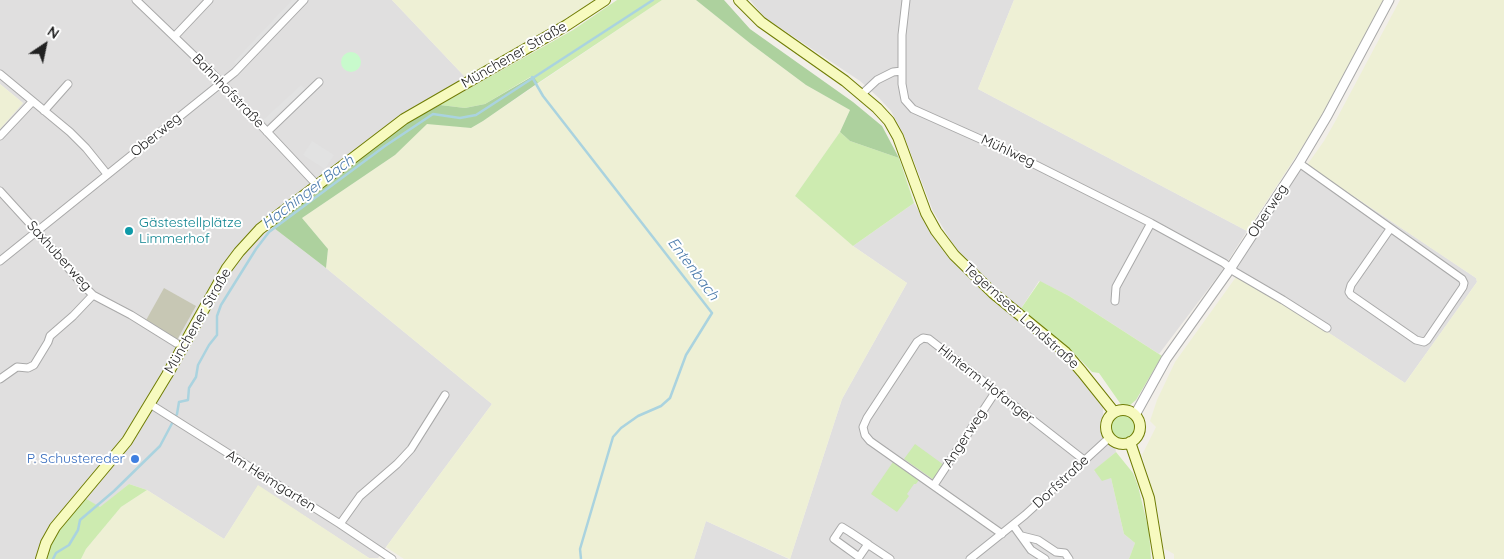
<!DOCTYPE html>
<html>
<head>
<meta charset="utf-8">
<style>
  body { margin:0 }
  #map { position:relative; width:1504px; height:559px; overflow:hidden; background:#f2efe9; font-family:Quicksand,sans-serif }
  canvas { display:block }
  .north { position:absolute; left:20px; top:20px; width:50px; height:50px; -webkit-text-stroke:4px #fff; paint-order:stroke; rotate:34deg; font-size:14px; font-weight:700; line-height:20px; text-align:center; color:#222 }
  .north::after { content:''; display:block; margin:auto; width:18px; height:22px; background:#222; clip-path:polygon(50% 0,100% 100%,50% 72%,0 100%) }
</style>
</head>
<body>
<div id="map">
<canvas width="1504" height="559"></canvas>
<div class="north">N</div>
</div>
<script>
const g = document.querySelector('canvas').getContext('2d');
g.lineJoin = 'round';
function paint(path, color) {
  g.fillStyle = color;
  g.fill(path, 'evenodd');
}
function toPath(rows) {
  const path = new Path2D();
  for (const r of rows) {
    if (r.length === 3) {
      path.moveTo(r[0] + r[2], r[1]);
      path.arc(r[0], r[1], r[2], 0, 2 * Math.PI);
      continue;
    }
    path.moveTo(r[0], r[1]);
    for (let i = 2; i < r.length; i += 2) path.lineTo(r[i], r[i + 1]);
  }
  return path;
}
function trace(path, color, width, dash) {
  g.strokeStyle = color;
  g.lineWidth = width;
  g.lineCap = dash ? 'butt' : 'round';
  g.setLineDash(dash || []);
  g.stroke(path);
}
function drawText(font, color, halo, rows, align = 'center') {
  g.font = font + ' Quicksand,sans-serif';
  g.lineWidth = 4;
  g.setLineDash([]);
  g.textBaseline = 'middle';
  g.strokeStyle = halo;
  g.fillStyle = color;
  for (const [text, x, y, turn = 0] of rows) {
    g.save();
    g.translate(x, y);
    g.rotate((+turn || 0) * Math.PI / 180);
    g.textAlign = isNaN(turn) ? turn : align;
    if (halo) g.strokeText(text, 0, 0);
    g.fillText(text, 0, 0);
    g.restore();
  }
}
paint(toPath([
  [0,0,392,0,465,77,470,87,406,123,270,225,326,268,492,404,378,558,369,558,258,486,224,539,147,490,129,484,100,508,85,498,45,559,0,559,0,129,23,103,0,84],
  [750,0,1014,0,978,89,1247,231,1221,272,1159,354,1069,296,1039,281,1020,310,977,271,958,251,951,241,933,211,903,133,891,111,879,98,860,81,764,17],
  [1307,165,1476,278,1477,282,1405,383,1282,302,1236,277,1235,268,1299,169],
  [914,203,937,241,952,261,994,302,1048,343,1080,376,1103,407,1103,415,1100,432,1115,447,1116,452,1094,471,1111,478,1124,534,1135,543,1129,559,790,559,842,399,907,283,853,246],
  [706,521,789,559,694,559]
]), '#e0dfdf');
paint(toPath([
  [164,288,196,306,177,340,145,322]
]), '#c7c7b4');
paint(toPath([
  [392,0,597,0,567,21,465,77],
  [662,0,696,0,751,44,806,85,850,110,840,132,795,196,853,246,907,283,842,399,790,559,706,521,694,559,404,559,386,547,492,404,326,268,328,249,302,218,395,155,427,123,471,128,483,121],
  [1014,0,1384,0,1323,115,1247,231,978,89],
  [1400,0,1504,0,1504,559,1174,559,1174,554,1163,548,1158,511,1142,455,1156,427,1150,421,1157,400,1175,362,1236,277,1282,302,1405,383,1477,282,1476,278,1307,165,1324,141,1336,120],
  [0,84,23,103,0,129],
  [258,485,369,558,380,559,81,559,86,549,121,507,147,490,224,539]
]), '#eef0d5');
paint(toPath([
  [617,0,662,0,538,83,532,76,485,104,465,108,440,105,573,30],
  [840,132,850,141,899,158,914,203,853,246,795,196],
  [1040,281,1069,296,1162,356,1136,400,1129,406,1122,406,1099,373,1092,372,1074,353,1020,310],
  [1123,427,12],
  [915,444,944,465,934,480,904,459],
  [1116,452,1133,473,1138,486,1149,531,1151,559,1129,559,1135,543,1124,534,1111,478,1102,481,1094,470],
  [893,462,919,480,916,484,914,484,907,494,909,496,897,512,871,494],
  [129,484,147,490,121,507,86,549,81,559,45,559,49,547,67,517,85,498,100,507]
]), '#cdebb0');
paint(toPath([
  [696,0,724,0,750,29,853,102,882,126,899,158,850,141,840,132,850,110,806,85,751,44],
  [533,76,538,83,483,121,471,128,427,124,395,155,302,218,328,249,326,268,270,225,406,123,440,105,465,108,485,104]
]), '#add19e');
paint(toPath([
  [351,62,10]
]), '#c8facc');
paint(toPath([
  [292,0,298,0,236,64,234,62,257,37],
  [301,85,305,89,267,124,263,120],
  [312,141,334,155,325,169,303,155]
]), '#e2e2e2');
trace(toPath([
  [532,77,543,96,712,313,686,355,670,398,661,406,638,416,621,428,613,437,580,549,581,559],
  [53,559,56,553,69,545,78,530,80,520,114,491,160,446,177,414,179,402,188,400,189,388,196,377,198,365,209,345,217,335,217,316,221,305,256,249,269,232,385,146,433,114,460,118,476,115,653,0]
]), '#aad3df', 2.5);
const minor = toPath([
  [136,0,212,73,316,184],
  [906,0,902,35,902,84,905,100,913,109,1016,155,1151,223,1224,263,1235,272,1283,300,1327,328],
  [175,36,209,0],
  [0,74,70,132,86,148,107,174],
  [862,94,877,80,893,72,902,71],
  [44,111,68,84],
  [267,132,319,82],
  [0,136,32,102],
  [1299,163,1462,279,1464,283,1463,287,1427,340,1424,342,1416,340,1351,295,1349,292,1351,285,1390,229],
  [0,191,42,237,81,283,93,295,131,315,176,343],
  [0,261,235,72,304,0],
  [1115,301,1116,287,1151,223],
  [0,379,17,367,28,368,34,365,48,342,50,336,73,316,93,295],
  [150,404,340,524,392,559],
  [934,485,996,391],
  [340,524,360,496,397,464,411,449,445,395],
  [1013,525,1031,550,1045,559],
  [1002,534,870,441,865,435,863,427,867,418,917,342,923,338,929,339,1084,460],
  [1022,536,1038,540,1056,552,1065,553,1069,559],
  [868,544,859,557,834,539,842,527,850,532,868,544,869,545,890,559],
  [970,559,1025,515,1110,437]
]);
const tertiary = toPath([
  [1135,415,1166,359,1230,269,1299,163,1327,116,1389,0]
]);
const secondary = toPath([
  [739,0,761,22,845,81,877,108,889,121,898,137,926,213,936,231,954,255,993,293,1065,352,1082,372,1114,412],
  [1123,427,17],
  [1130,442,1149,498,1159,559],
  [41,559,46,543,55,527,127,441,167,375,227,268,239,252,260,229,404,119,567,25,605,0]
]);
trace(minor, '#a9a9a9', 9);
trace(tertiary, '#a9a9a9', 11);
trace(secondary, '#707d05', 12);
trace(minor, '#fff', 7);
trace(tertiary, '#fff', 9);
trace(secondary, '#f7fabf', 10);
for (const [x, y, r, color] of [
  [129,231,5,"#0f9aa8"],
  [135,459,5,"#3f7fe0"]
]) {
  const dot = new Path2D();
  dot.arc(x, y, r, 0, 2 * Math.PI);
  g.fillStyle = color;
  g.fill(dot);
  trace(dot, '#fff', 2);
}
drawText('14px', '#222', '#fff', [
  ["Münchener Straße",514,55,-30],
  ["Bahnhofstraße",228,91,46],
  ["Oberweg",156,135,-39],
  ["Mühlweg",1008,151,25],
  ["Oberweg",1268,211,-57],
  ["Saxhuberweg",59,256,48],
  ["Tegernseer Landstraße",1021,316,42],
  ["Münchener Straße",198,321,-60],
  ["Hinterm Hofanger",986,384,38],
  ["Angerweg",965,438,-57],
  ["Am Heimgarten",271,481,32],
  ["Dorfstraße",1061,482,-43]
]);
drawText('14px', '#0d838f', '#fff', [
  ["Gästestellplätze",139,223],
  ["Limmerhof",139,239]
], 'left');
drawText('14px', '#366cbe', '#fff', [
  ["P. Schustereder",125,459]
], 'right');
drawText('italic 15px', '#4a7aab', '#fff', [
  ["Hachinger Bach",308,192,-37],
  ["Entenbach",693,269,53]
]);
</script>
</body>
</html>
